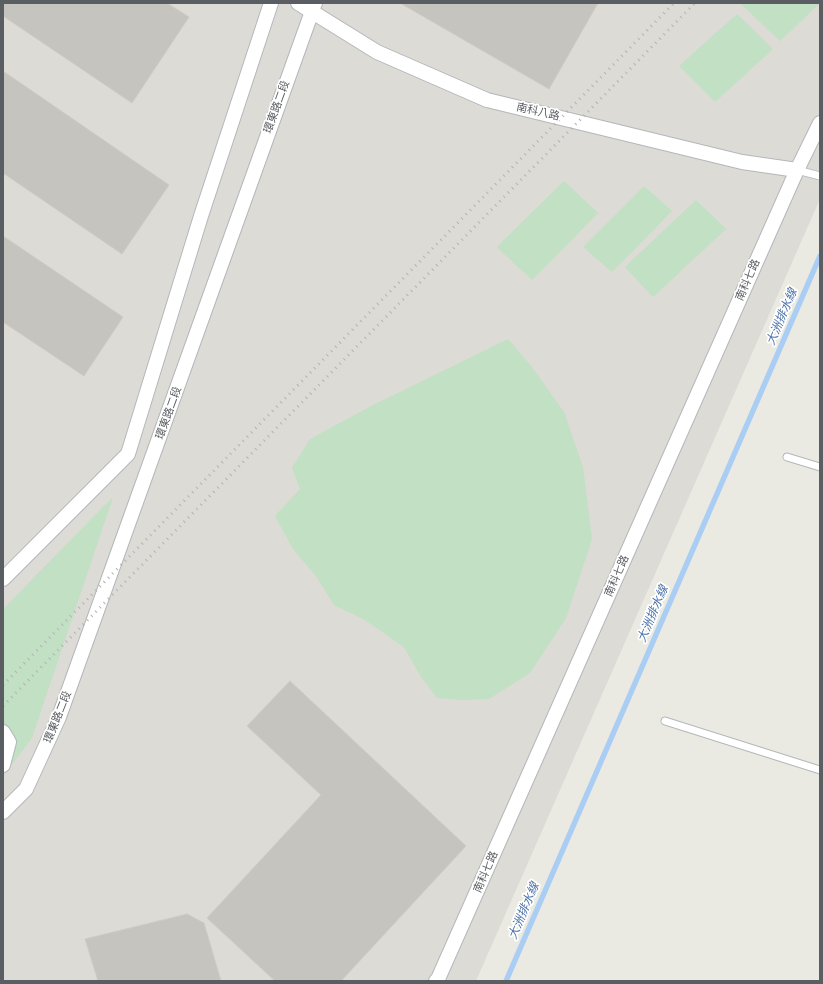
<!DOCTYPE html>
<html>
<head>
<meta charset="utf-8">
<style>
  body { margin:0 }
  #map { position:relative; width:823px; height:984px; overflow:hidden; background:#ebeae2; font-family:"PT Sans",sans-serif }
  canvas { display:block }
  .frame { position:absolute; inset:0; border:4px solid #5a5d61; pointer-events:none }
</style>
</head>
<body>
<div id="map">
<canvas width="823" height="984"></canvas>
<div class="frame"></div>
</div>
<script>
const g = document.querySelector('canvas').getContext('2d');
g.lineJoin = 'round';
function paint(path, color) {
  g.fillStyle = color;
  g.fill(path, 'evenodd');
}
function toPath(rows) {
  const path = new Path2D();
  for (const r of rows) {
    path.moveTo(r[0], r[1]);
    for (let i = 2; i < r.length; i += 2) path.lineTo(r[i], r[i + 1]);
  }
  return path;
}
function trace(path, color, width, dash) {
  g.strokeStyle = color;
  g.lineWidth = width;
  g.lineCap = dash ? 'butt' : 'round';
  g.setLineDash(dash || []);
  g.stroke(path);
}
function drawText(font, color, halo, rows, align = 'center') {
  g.font = font + ' "PT Sans","Noto Sans TC",sans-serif';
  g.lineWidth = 3.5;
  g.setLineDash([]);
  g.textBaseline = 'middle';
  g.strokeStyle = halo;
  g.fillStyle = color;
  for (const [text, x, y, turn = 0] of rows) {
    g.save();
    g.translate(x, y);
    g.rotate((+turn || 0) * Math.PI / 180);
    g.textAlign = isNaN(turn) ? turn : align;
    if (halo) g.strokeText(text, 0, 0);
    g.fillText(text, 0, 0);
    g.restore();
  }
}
paint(toPath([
  [3,3,820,3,820,199,476,981,3,981]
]), '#dddbd6');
paint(toPath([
  [740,3,820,3,780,41],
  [737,14,773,49,715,102,679,66],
  [564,181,598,213,532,280,497,247],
  [644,186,672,211,612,272,583,247],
  [696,200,726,229,653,297,625,267],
  [508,339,532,367,564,412,583,467,592,539,566,618,530,673,489,699,462,700,437,698,421,677,404,647,365,620,334,605,316,576,293,549,275,516,300,489,292,468,310,439,373,405],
  [113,497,32,738,3,776,3,609]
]), '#c1e0c4');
trace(toPath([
  [506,981,820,256]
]), '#aacef3', 5.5);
const building = toPath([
  [3,3,167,3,189,17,132,103,3,16,3,3],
  [400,3,598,3,549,89,400,3],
  [3,71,169,185,122,254,3,173,3,71],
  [3,236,123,317,84,376,3,322,3,236],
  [290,681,466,846,341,981,275,981,207,918,321,795,247,726,290,681],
  [187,914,204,923,221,981,98,981,85,939,187,914]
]);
paint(building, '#c6c4bf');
trace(building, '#cfccc1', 1);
const service = toPath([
  [797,170,820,176],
  [787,457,820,467],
  [665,721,820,770]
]);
const minor = toPath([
  [298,3,377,52,487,100,742,162,797,170],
  [3,579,128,454,201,216,271,3],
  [3,732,9,742,3,765],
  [3,812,26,789,59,717,315,3],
  [436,981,438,979,797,170,820,123]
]);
trace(service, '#b4b7bb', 9);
trace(minor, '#b4b7bb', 16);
trace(service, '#fff', 7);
trace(minor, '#fff', 14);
trace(toPath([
  [3,685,674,3],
  [3,706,695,3]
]), '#b2b3b3', 3, [1, 5]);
drawText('11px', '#5a5d61', '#fff', [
  ["環東路二段",277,107,-70],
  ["南科八路",538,112,13],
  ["南科七路",748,280,-66],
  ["環東路二段",169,413,-70],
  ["南科七路",617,576,-66],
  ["環東路二段",58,717,-68],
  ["南科七路",486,872,-66]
]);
drawText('italic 12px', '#4e74aa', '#fff', [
  ["大洲排水線",782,317,-67],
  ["大洲排水線",653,614,-67],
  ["大洲排水線",524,911,-67]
]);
</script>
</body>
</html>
